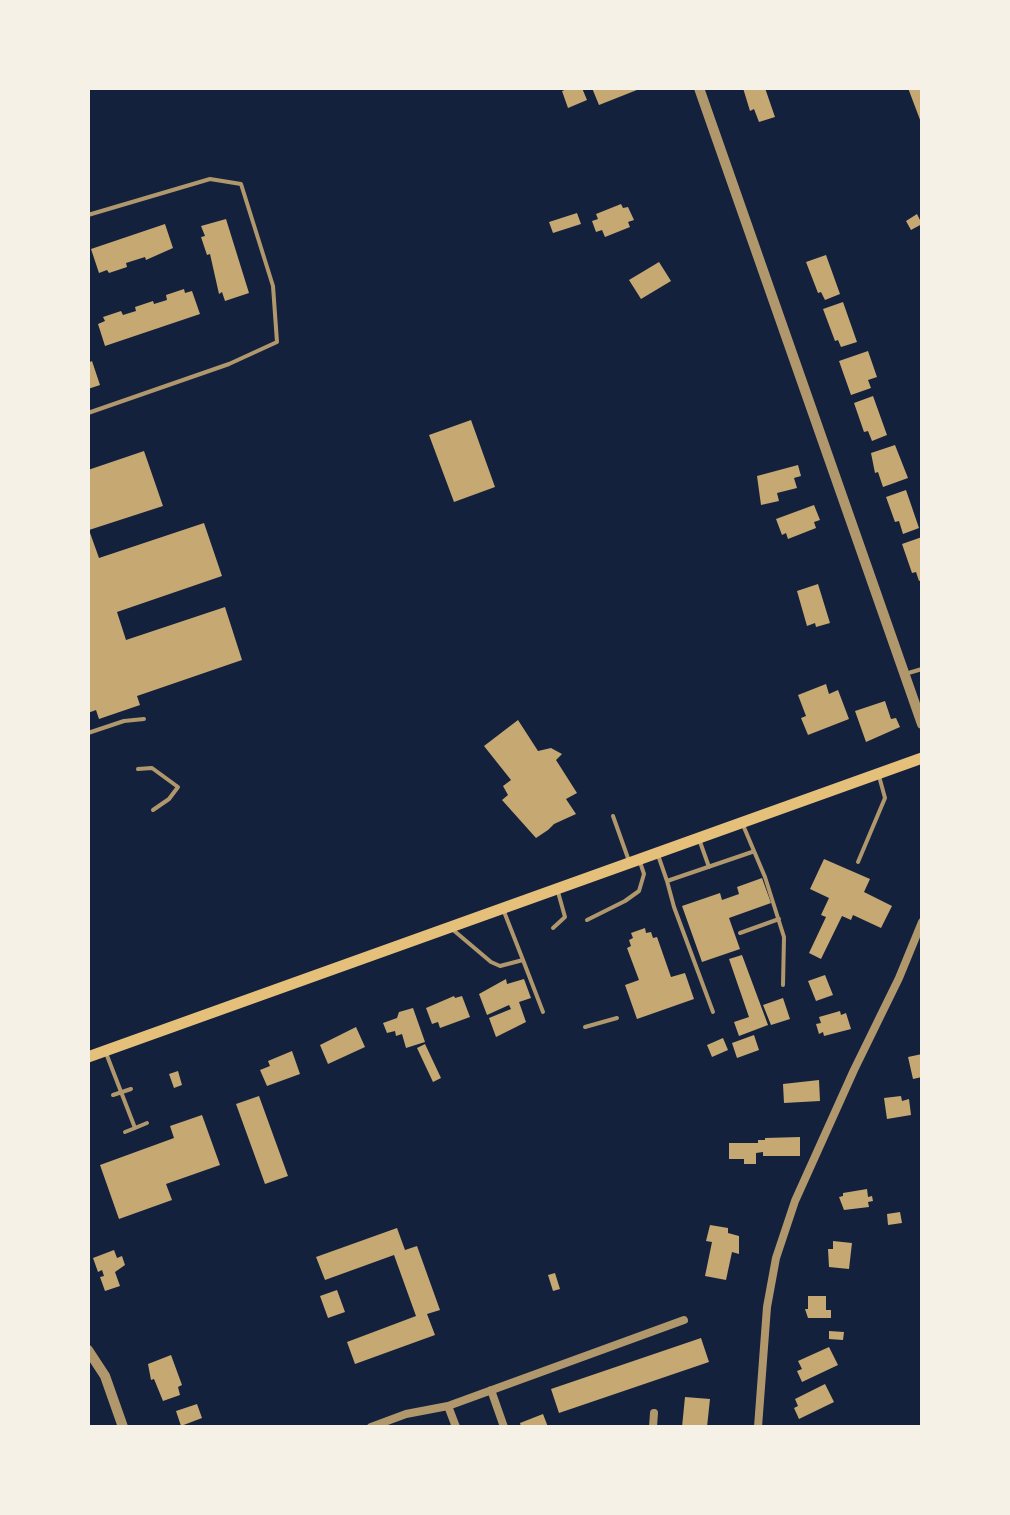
<!DOCTYPE html>
<html>
<head>
<meta charset="utf-8">
<style>
  body { margin:0 }
  #map { position:relative; width:1010px; height:1515px; overflow:hidden; background:#14213d; font-family:"Times New Roman",serif }
  canvas { display:block }
  .frame { position:absolute; inset:0; border:90px solid #f6f1e7; pointer-events:none }
</style>
</head>
<body>
<div id="map">
<canvas width="1010" height="1515"></canvas>
<div class="frame"></div>
</div>
<script>
const g = document.querySelector('canvas').getContext('2d');
g.lineJoin = 'round';
function paint(path, color) {
  g.fillStyle = color;
  g.fill(path, 'evenodd');
}
function toPath(rows) {
  const path = new Path2D();
  for (const r of rows) {
    path.moveTo(r[0], r[1]);
    for (let i = 2; i < r.length; i += 2) path.lineTo(r[i], r[i + 1]);
  }
  return path;
}
function trace(path, color, width, dash) {
  g.strokeStyle = color;
  g.lineWidth = width;
  g.lineCap = dash ? 'butt' : 'round';
  g.setLineDash(dash || []);
  g.stroke(path);
}
paint(toPath([
  [570,88,582,88,587,100,568,108,562,91],
  [592,88,642,88,599,105],
  [743,88,765,88,775,117,759,122,754,109,750,111],
  [908,88,922,88,922,125],
  [621,204,623,208,628,207,634,220,628,222,630,227,605,237,602,230,596,232,592,221,598,219,596,214],
  [577,213,581,224,553,233,549,222],
  [917,214,922,224,911,230,906,221],
  [226,219,249,293,225,301,222,292,219,294,210,254,207,255,201,237,205,236,201,226],
  [165,224,173,248,146,260,145,257,126,263,127,267,109,273,107,270,99,273,91,249],
  [826,255,840,294,825,300,821,292,818,293,806,262],
  [659,262,671,281,641,299,629,280],
  [184,289,185,293,192,291,200,314,105,346,98,324,105,321,103,317,121,311,123,315,136,311,135,307,153,301,154,304,167,300,166,295],
  [843,302,857,342,841,347,838,340,835,341,823,309],
  [868,351,877,377,868,380,871,388,851,395,839,361],
  [92,361,100,385,88,389,88,363],
  [873,396,887,435,872,441,868,431,864,432,854,403],
  [471,420,495,487,454,502,429,435],
  [895,445,908,478,883,487,878,472,875,473,871,453],
  [144,451,163,506,89,530,99,558,204,523,222,576,117,612,126,640,225,607,242,660,137,696,140,705,99,719,96,710,88,713,88,470],
  [798,465,801,476,794,478,797,488,777,493,779,501,761,505,757,476],
  [906,490,919,528,903,534,899,521,895,522,886,497],
  [814,505,820,520,814,522,816,528,788,539,786,533,782,535,776,519],
  [922,537,922,580,919,581,916,572,912,573,902,544],
  [818,584,830,623,816,627,815,623,807,626,797,591],
  [826,684,829,694,838,690,849,719,808,735,801,718,806,716,798,695],
  [885,701,891,719,896,718,900,727,866,742,855,711],
  [518,720,538,751,551,748,562,754,556,760,577,793,566,799,576,814,554,824,548,830,536,838,502,800,508,795,503,786,511,780,484,746],
  [824,859,870,879,864,892,892,906,881,928,853,915,851,920,842,916,821,959,809,953,826,917,821,915,829,898,810,889],
  [762,878,771,903,729,918,740,949,702,962,682,906,720,893,722,900,739,894,737,887],
  [645,928,646,933,651,932,653,938,657,937,671,977,685,973,694,999,637,1019,625,985,639,980,627,948,631,946,629,940,633,938,631,933],
  [742,955,768,1025,739,1036,734,1022,749,1017,729,959],
  [825,975,833,995,816,1001,808,981],
  [506,979,507,984,524,979,531,998,519,1002,526,1022,496,1037,489,1018,511,1009,509,1005,487,1015,479,994],
  [454,996,455,998,462,996,470,1017,440,1028,438,1022,432,1024,426,1008],
  [783,998,790,1019,771,1025,763,1005],
  [413,1008,425,1042,406,1048,402,1034,396,1036,395,1031,387,1033,383,1023,397,1018,399,1012],
  [840,1011,841,1015,846,1013,851,1029,824,1036,823,1032,819,1034,816,1024,821,1023,819,1017],
  [356,1027,365,1047,328,1064,320,1045],
  [754,1035,759,1050,737,1058,732,1043],
  [723,1038,728,1050,712,1057,707,1045],
  [425,1044,441,1078,433,1082,417,1048],
  [292,1051,300,1074,267,1086,260,1070,270,1066,268,1061],
  [922,1054,922,1077,913,1079,908,1057],
  [178,1071,182,1085,174,1088,169,1074],
  [819,1080,820,1101,784,1103,783,1084],
  [259,1096,288,1176,265,1184,236,1104],
  [901,1096,902,1101,909,1099,911,1115,887,1119,884,1098],
  [202,1115,220,1165,166,1184,172,1200,119,1219,100,1165,174,1138,170,1126],
  [800,1137,800,1156,763,1156,763,1152,756,1153,756,1164,744,1164,744,1159,729,1159,729,1143,758,1143,758,1140,765,1140,765,1138],
  [867,1189,868,1197,872,1196,873,1201,868,1202,869,1207,844,1210,839,1197,843,1196,843,1193],
  [900,1212,902,1223,888,1225,887,1214],
  [710,1225,728,1228,728,1233,739,1236,739,1254,732,1252,726,1280,705,1276,712,1242,706,1241],
  [397,1228,405,1250,417,1246,440,1310,427,1314,435,1335,355,1364,347,1342,416,1316,394,1255,325,1280,316,1257],
  [833,1241,852,1243,849,1269,829,1267,828,1249,833,1249],
  [114,1250,117,1258,122,1256,125,1265,115,1272,120,1286,105,1291,100,1277,104,1276,102,1270,98,1272,93,1258],
  [555,1273,560,1289,553,1291,548,1275],
  [337,1290,345,1312,328,1318,320,1296],
  [808,1296,826,1296,826,1310,831,1310,831,1318,808,1318,805,1309,808,1309],
  [829,1331,844,1332,843,1340,829,1339],
  [701,1338,709,1362,559,1413,551,1389],
  [829,1347,838,1365,802,1382,797,1371,802,1369,798,1361],
  [171,1355,182,1385,178,1387,180,1395,163,1401,154,1379,151,1380,148,1364],
  [825,1384,834,1402,799,1419,794,1408,798,1406,795,1399],
  [685,1397,710,1399,707,1427,682,1427],
  [197,1404,202,1418,181,1426,176,1411],
  [543,1414,548,1427,521,1427,520,1423]
]), '#c6a872');
trace(toPath([
  [88,215,210,179,241,184,273,286,277,342,229,364,88,413],
  [905,674,922,669],
  [88,733,124,721,144,719],
  [138,769,152,768,178,787,169,799,153,810],
  [613,816,629,861],
  [743,825,765,877,784,937,783,985],
  [699,839,709,867],
  [658,855,667,881,752,852],
  [858,862,885,798,879,776],
  [667,881,674,907,713,1012],
  [587,920,625,901,639,891,644,874,640,862],
  [553,928,565,917,558,892],
  [452,929,491,962,500,966,523,960,503,909],
  [740,933,779,919],
  [523,960,543,1012],
  [585,1027,617,1018],
  [106,1053,135,1128,125,1132],
  [113,1095,131,1089],
  [135,1128,147,1123]
]), '#b1986c', 4);
trace(toPath([
  [491,1390,504,1427],
  [448,1406,456,1427],
  [371,1427,406,1414,448,1406,684,1320],
  [653,1427,654,1413],
  [758,1427,767,1307,776,1258,795,1201,854,1070,899,978,922,922]
]), '#b1986c', 8);
trace(toPath([
  [699,88,922,724],
  [88,1350,105,1376,123,1427]
]), '#b1986c', 10);
trace(toPath([
  [88,1057,922,758]
]), '#e5c07b', 11);
</script>
</body>
</html>
